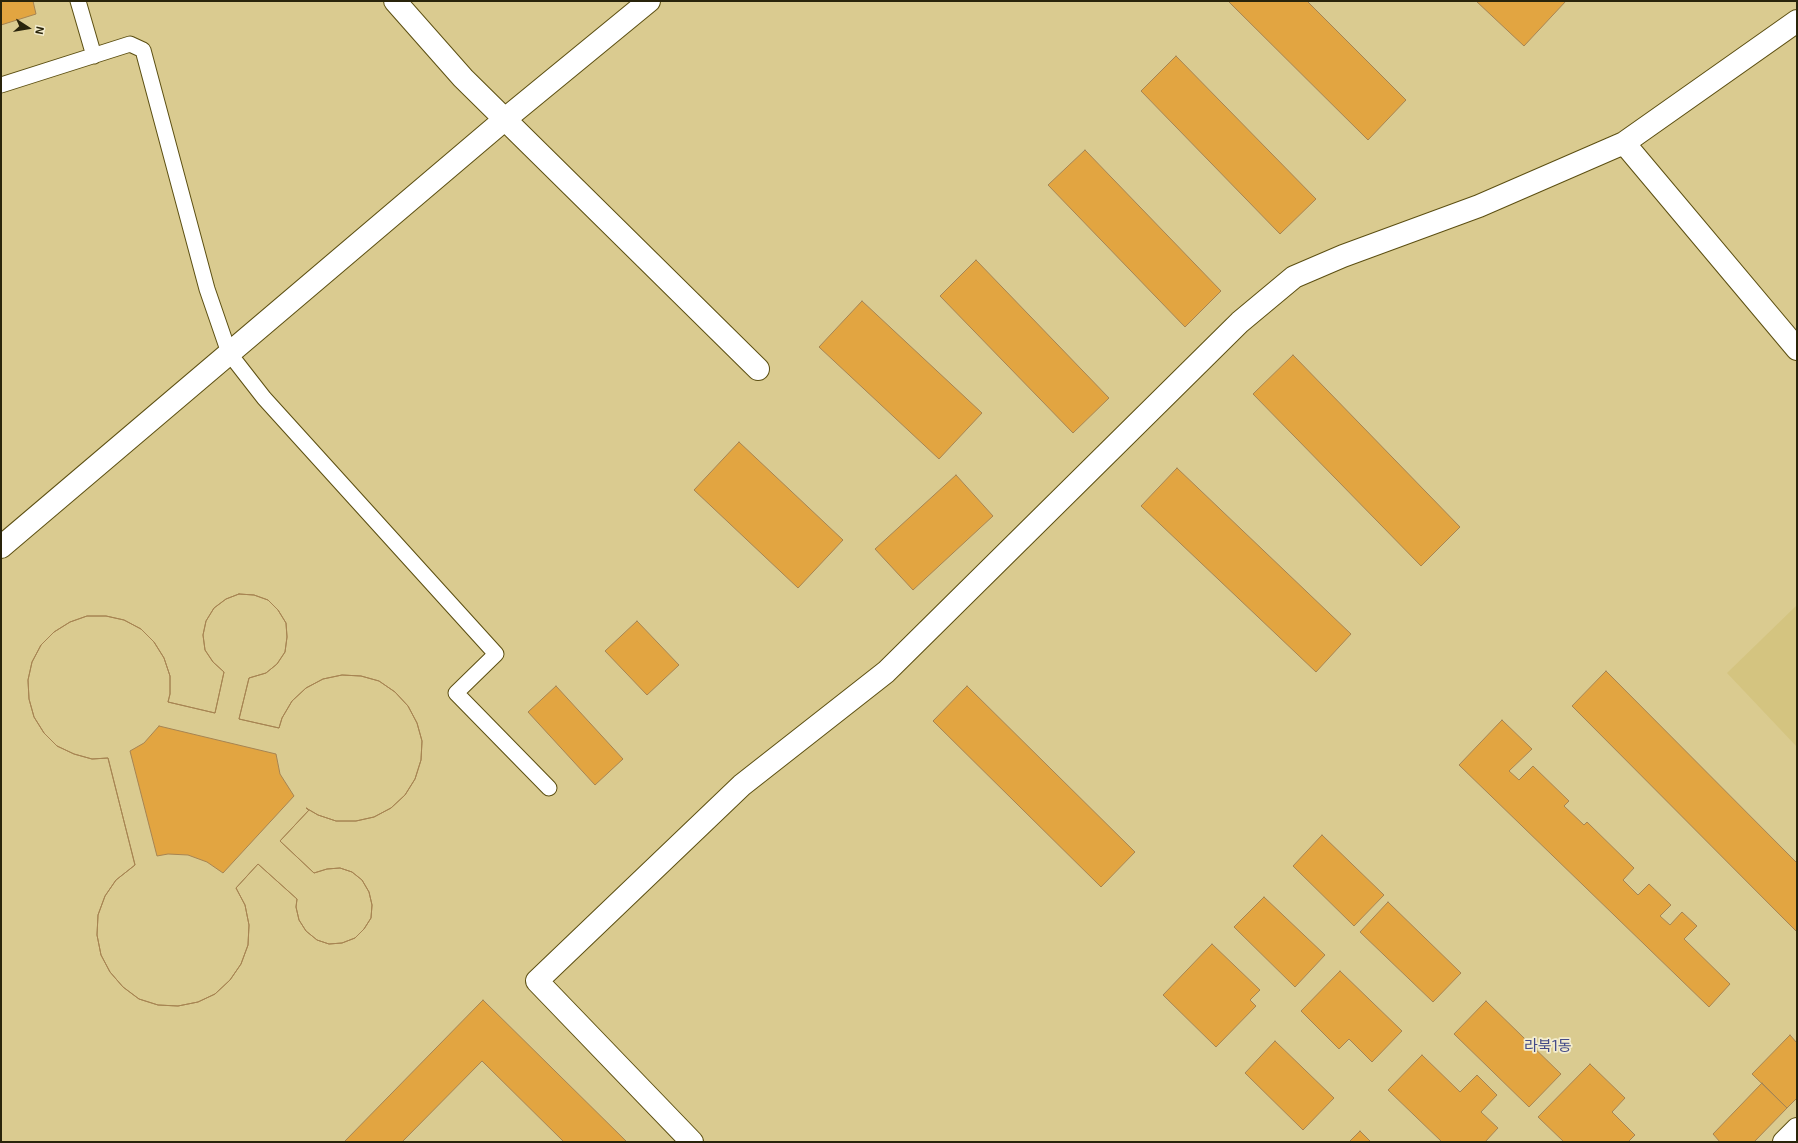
<!DOCTYPE html>
<html>
<head>
<meta charset="utf-8">
<style>
  body { margin:0 }
  #map { position:relative; width:1798px; height:1143px; overflow:hidden; background:#dacb90; font-family:"Exo 2",sans-serif }
  canvas { display:block }
  .frame { position:absolute; inset:0; border:2px solid #29240b; pointer-events:none }
  .north { position:absolute; left:8px; top:8px; width:40px; height:40px; -webkit-text-stroke:3px #f3ecce; paint-order:stroke; rotate:102deg; font-size:11px; font-weight:700; line-height:16px; text-align:center; color:#29240b }
  .north::after { content:''; display:block; margin:auto; width:14px; height:18px; background:#29240b; clip-path:polygon(50% 0,100% 100%,50% 72%,0 100%) }
</style>
</head>
<body>
<div id="map">
<canvas width="1798" height="1143"></canvas>
<div class="frame"></div>
<div class="north">N</div>
</div>
<script>
const g = document.querySelector('canvas').getContext('2d');
g.lineJoin = 'round';
function paint(path, color) {
  g.fillStyle = color;
  g.fill(path, 'evenodd');
}
function toPath(rows) {
  const path = new Path2D();
  for (const r of rows) {
    path.moveTo(r[0], r[1]);
    for (let i = 2; i < r.length; i += 2) path.lineTo(r[i], r[i + 1]);
  }
  return path;
}
function trace(path, color, width, dash) {
  g.strokeStyle = color;
  g.lineWidth = width;
  g.lineCap = dash ? 'butt' : 'round';
  g.setLineDash(dash || []);
  g.stroke(path);
}
function drawText(font, color, halo, rows, align = 'center') {
  g.font = font + ' "Exo 2","Noto Sans KR",sans-serif';
  g.lineWidth = 3.5;
  g.setLineDash([]);
  g.textBaseline = 'middle';
  g.strokeStyle = halo;
  g.fillStyle = color;
  for (const [text, x, y, turn = 0] of rows) {
    g.save();
    g.translate(x, y);
    g.rotate((+turn || 0) * Math.PI / 180);
    g.textAlign = isNaN(turn) ? turn : align;
    if (halo) g.strokeText(text, 0, 0);
    g.fillText(text, 0, 0);
    g.restore();
  }
}
paint(toPath([
  [1797,605,1797,747,1727,673]
]), '#d4c480');
const building = toPath([
  [1,1,33,1,36,14,1,25,1,1],
  [1228,1,1307,1,1406,100,1368,140,1228,1],
  [1476,1,1566,1,1524,46,1476,1],
  [1176,56,1316,199,1280,234,1141,91,1176,56],
  [1085,150,1221,291,1185,327,1048,185,1085,150],
  [976,260,1109,398,1073,433,940,296,976,260],
  [862,301,982,413,939,459,819,347,862,301],
  [1293,355,1460,527,1421,566,1253,394,1293,355],
  [739,442,843,540,798,588,694,490,739,442],
  [1177,468,1351,634,1316,672,1141,506,1177,468],
  [956,475,993,516,913,590,875,549,956,475],
  [239,594,254,595,268,600,278,610,286,623,287,637,285,652,277,664,266,673,249,678,239,719,279,728,282,718,292,701,306,688,323,679,342,675,361,676,379,681,395,692,408,706,417,723,422,741,421,760,415,779,405,795,391,808,374,817,356,821,336,821,318,815,306,808,309,810,280,841,314,873,327,869,340,868,352,872,362,880,369,892,372,905,371,918,364,929,355,938,342,943,329,944,317,940,306,931,299,920,296,907,297,899,258,864,236,888,245,905,249,925,248,945,241,964,230,980,215,994,198,1002,178,1006,158,1005,139,999,123,987,110,972,101,955,97,935,98,915,105,896,116,880,135,865,108,758,92,759,74,754,57,746,44,733,34,717,29,699,28,680,32,662,41,645,54,632,70,622,87,616,106,616,124,620,141,629,154,642,164,658,170,676,170,694,168,702,215,713,224,672,213,662,205,650,203,635,206,621,214,608,226,599,239,594],
  [159,726,276,754,280,774,294,796,223,873,207,862,188,855,168,854,157,856,130,751,144,743,159,726],
  [239,594,254,595,268,600,278,610,286,623,287,637,285,652,277,664,266,673,249,678,239,719,279,728,282,718,292,701,306,688,323,679,342,675,361,676,379,681,395,692,408,706,417,723,422,741,421,760,415,779,405,795,391,808,374,817,356,821,336,821,318,815,306,808,309,810,280,841,314,873,327,869,340,868,352,872,362,880,369,892,372,905,371,918,364,929,355,938,342,943,329,944,317,940,306,931,299,920,296,907,297,899,258,864,236,888,245,905,249,925,248,945,241,964,230,980,215,994,198,1002,178,1006,158,1005,139,999,123,987,110,972,101,955,97,935,98,915,105,896,116,880,135,865,108,758,92,759,74,754,57,746,44,733,34,717,29,699,28,680,32,662,41,645,54,632,70,622,87,616,106,616,124,620,141,629,154,642,164,658,170,676,170,694,168,702,215,713,224,672,213,662,205,650,203,635,206,621,214,608,226,599,239,594],
  [637,621,679,665,647,695,605,651,637,621],
  [1606,671,1797,863,1797,932,1572,706,1606,671],
  [556,686,623,759,595,785,528,712,556,686],
  [967,686,1135,852,1101,887,933,721,967,686],
  [1502,720,1532,749,1509,771,1519,780,1533,766,1569,801,1564,806,1584,825,1587,822,1634,868,1623,880,1638,895,1649,884,1671,905,1660,916,1670,925,1682,912,1697,926,1684,939,1730,984,1709,1007,1459,765,1502,720],
  [1322,835,1384,895,1354,926,1293,866,1322,835],
  [1264,897,1325,955,1295,987,1234,927,1264,897],
  [1388,902,1461,973,1433,1002,1360,932,1388,902],
  [1212,944,1260,990,1250,1000,1256,1006,1216,1047,1163,995,1212,944],
  [1340,971,1402,1031,1372,1062,1349,1039,1339,1049,1301,1011,1340,971],
  [483,1000,627,1142,564,1142,482,1061,402,1142,344,1142,483,1000],
  [1486,1001,1561,1074,1529,1107,1454,1034,1486,1001],
  [1790,1035,1797,1043,1797,1098,1787,1108,1752,1074,1790,1035],
  [1275,1041,1334,1098,1303,1130,1245,1073,1275,1041],
  [1422,1055,1460,1092,1477,1075,1497,1095,1481,1112,1498,1128,1485,1142,1442,1142,1388,1090,1422,1055],
  [1590,1064,1625,1098,1612,1112,1635,1135,1628,1142,1564,1142,1538,1117,1590,1064],
  [1762,1083,1787,1108,1754,1142,1720,1142,1713,1134,1762,1083],
  [1360,1131,1371,1142,1349,1142,1360,1131]
]);
paint(building, '#e2a541');
trace(building, '#a68452', 1);
const lane = toPath([
  [78,1,94,56],
  [1,85,130,44,143,50,207,289,229,353,264,398,496,654,456,693,549,788]
]);
const street = toPath([
  [395,1,463,78,758,369],
  [1797,21,1624,143,1797,349],
  [692,1142,537,981,742,785,886,672,1240,322,1294,277,1343,256,1479,206,1624,143],
  [1784,1142,1797,1129]
]);
const secondary = toPath([
  [1,547,504,120,649,1]
]);
trace(lane, '#5c4f12', 17);
trace(street, '#5c4f12', 24);
trace(secondary, '#5c4f12', 24);
trace(lane, '#fff', 15);
trace(street, '#fff', 22);
trace(secondary, '#fff', 22);
drawText('15px', '#444b88', '#f3ecce', [
  ["라북1동",1548,1046]
]);
</script>
</body>
</html>
